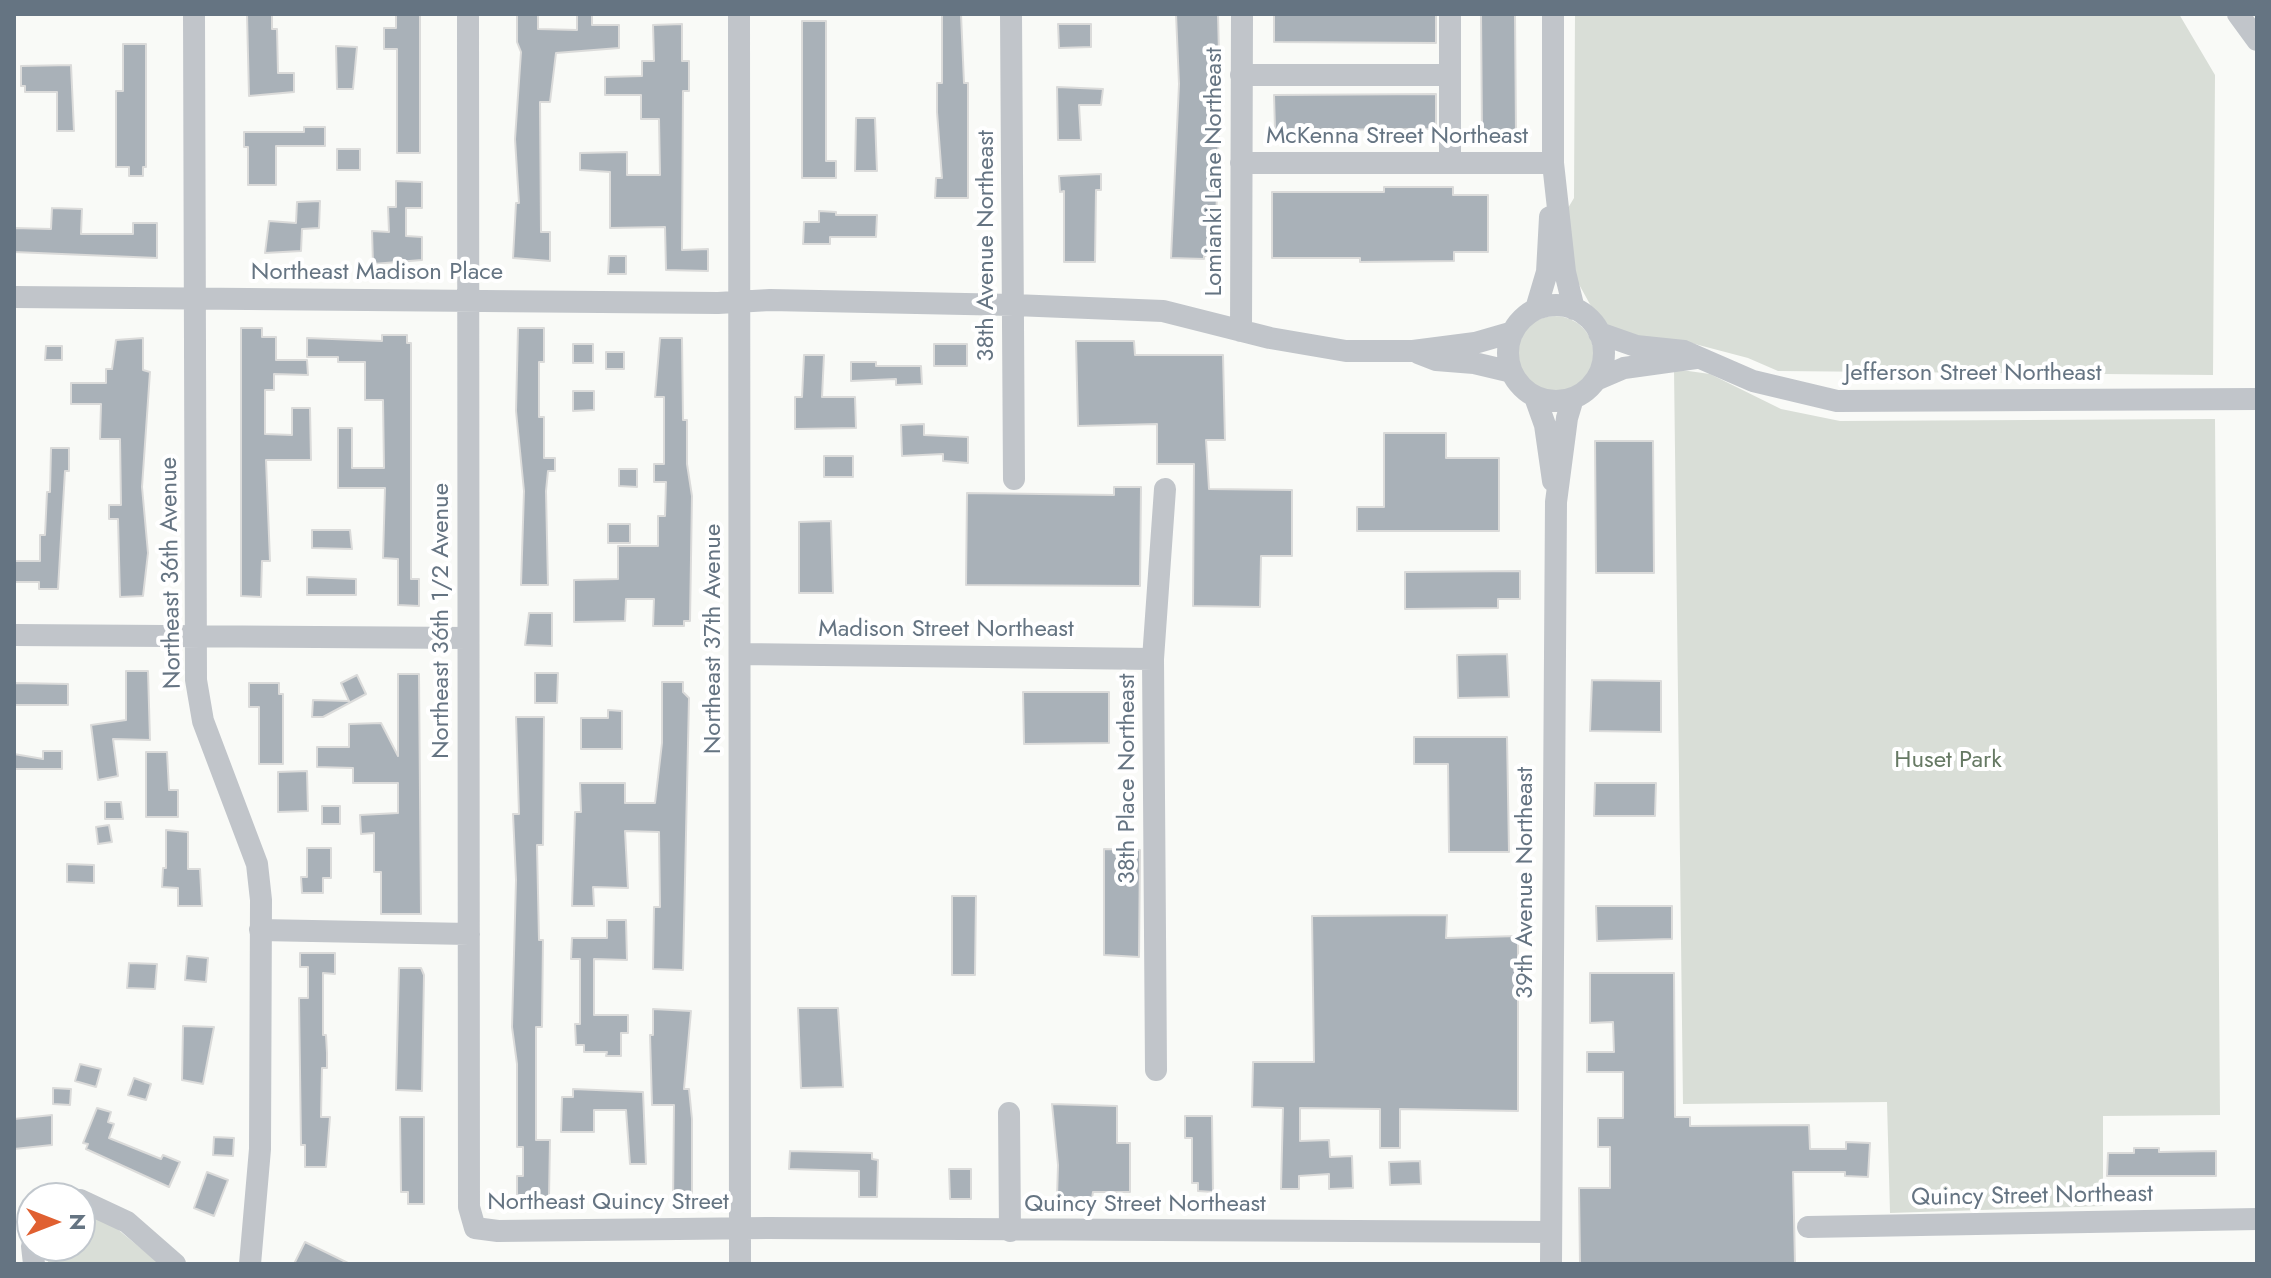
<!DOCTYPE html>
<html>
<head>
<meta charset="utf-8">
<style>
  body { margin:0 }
  #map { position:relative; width:2271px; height:1278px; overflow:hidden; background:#f9faf7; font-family:Jost,sans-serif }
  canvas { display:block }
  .frame { position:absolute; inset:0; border:16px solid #657482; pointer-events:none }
  .north { position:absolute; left:16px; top:1182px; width:80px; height:80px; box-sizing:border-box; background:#fff; border:2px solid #c1c7cd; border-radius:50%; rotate:90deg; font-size:22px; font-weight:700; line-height:32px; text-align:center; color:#657482 }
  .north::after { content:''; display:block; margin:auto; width:28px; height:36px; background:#e06031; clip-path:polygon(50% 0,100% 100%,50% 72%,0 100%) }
</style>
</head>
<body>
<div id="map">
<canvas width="2271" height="1278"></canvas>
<div class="frame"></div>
<div class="north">N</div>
</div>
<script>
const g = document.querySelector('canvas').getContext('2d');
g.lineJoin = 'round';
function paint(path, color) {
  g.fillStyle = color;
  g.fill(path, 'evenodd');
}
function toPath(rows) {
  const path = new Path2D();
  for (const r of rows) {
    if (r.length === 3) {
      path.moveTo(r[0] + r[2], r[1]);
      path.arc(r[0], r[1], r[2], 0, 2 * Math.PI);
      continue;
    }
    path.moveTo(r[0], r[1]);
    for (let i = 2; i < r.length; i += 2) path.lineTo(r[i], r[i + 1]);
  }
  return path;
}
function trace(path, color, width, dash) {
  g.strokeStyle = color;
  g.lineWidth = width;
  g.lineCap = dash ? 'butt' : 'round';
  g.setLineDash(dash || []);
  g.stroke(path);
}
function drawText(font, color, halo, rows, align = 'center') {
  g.font = font + ' Jost,sans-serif';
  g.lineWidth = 8;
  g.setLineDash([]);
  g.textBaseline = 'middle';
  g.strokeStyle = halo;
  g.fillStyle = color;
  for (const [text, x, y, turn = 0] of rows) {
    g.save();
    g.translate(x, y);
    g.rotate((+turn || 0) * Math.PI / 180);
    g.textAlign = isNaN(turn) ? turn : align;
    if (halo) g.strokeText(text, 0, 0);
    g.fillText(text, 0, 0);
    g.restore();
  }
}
paint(toPath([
  [1575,14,2179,14,2215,75,2213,375,1778,371,1748,358,1691,343,1632,339,1602,326,1576,279,1568,208,1574,198],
  [1555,355,39],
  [1674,369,1710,374,1781,409,1840,421,2215,419,2220,1115,2103,1116,2103,1206,1890,1213,1887,1102,1683,1104],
  [80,1210,110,1223,160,1264,48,1264,47,1246,80,1246]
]), '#d9ded7');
const building = toPath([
  [247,14,272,14,272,29,277,29,278,73,294,73,294,92,249,96,247,14],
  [396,14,420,14,420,153,397,153,397,49,384,49,384,28,396,28,396,14],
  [517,14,538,14,538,29,577,30,577,14,592,14,592,25,619,25,619,48,556,53,550,102,540,102,541,232,550,232,550,261,513,258,516,203,519,203,515,139,521,52,517,42,517,14],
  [942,14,961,14,964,83,968,83,968,198,935,198,936,178,942,178,937,112,937,83,942,83,942,14],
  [1176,14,1218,14,1220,95,1215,256,1204,256,1204,259,1171,258,1179,84,1176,14],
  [1274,14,1436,14,1436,43,1274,42,1274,14],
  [1481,14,1515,14,1516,135,1482,135,1481,14],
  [802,21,826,21,826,161,836,161,836,178,802,178,802,21],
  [682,24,682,61,689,61,689,91,683,91,682,250,708,249,708,271,666,270,665,227,610,228,610,172,580,170,580,153,627,152,627,175,660,175,659,119,641,119,641,95,605,95,605,77,642,76,642,61,654,61,653,25,682,24],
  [1058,24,1091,24,1091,47,1059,48,1058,24],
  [123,44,146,44,146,167,143,167,143,176,129,176,129,167,116,167,116,91,123,91,123,44],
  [336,46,357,47,353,89,337,89,336,46],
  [71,65,74,131,57,131,57,92,25,92,25,86,21,86,21,66,71,65],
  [1057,87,1103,89,1101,105,1079,105,1081,140,1058,140,1057,87],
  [1436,94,1436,129,1275,130,1274,95,1436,94],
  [856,118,875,118,877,171,855,171,856,118],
  [304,127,325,127,325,146,276,146,276,185,248,185,248,147,244,147,244,132,304,132,304,127],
  [337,149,360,149,360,170,337,170,337,149],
  [1101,174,1101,190,1096,190,1095,262,1064,262,1064,191,1060,192,1059,176,1101,174],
  [396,181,422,182,422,208,406,208,406,236,422,237,422,260,373,264,372,231,389,232,388,207,396,207,396,181],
  [1384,187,1453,187,1453,195,1488,195,1488,252,1454,252,1454,261,1360,262,1360,258,1272,258,1272,192,1384,192,1384,187],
  [320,201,319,228,302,229,301,251,265,253,269,221,296,223,297,202,320,201],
  [52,208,82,209,81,234,133,234,133,223,157,223,157,258,14,252,14,228,51,229,52,208],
  [819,211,836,212,836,215,877,215,876,237,830,237,830,244,803,244,804,222,819,222,819,211],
  [609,256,626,256,626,274,608,274,609,256],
  [241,328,262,328,262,337,276,337,276,360,307,360,308,375,274,374,274,390,265,390,265,434,292,435,292,408,310,408,311,460,266,460,270,561,262,561,261,597,241,596,241,328],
  [518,328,544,328,544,362,539,362,539,417,544,417,544,458,555,458,555,471,548,471,546,491,548,585,521,585,524,491,516,411,518,328],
  [382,335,407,335,407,343,411,343,411,579,419,579,419,606,398,605,398,559,383,558,385,488,338,488,338,428,352,428,352,468,384,468,383,400,365,400,365,362,338,362,338,357,307,357,307,338,382,341,382,335],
  [143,338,143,370,150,372,142,487,148,553,143,596,120,597,118,519,109,519,109,505,121,505,120,439,100,439,101,404,71,404,71,383,106,383,106,369,112,369,116,340,143,338],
  [660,338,682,338,683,420,687,420,687,464,692,496,690,621,684,621,684,626,653,626,654,599,626,599,625,621,574,622,574,580,618,579,618,546,658,546,658,516,665,516,666,482,654,482,654,464,664,464,664,397,655,397,660,338],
  [1076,341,1134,341,1135,355,1223,355,1225,440,1206,440,1209,489,1292,490,1292,556,1261,556,1260,607,1193,606,1194,464,1157,464,1157,424,1078,426,1076,341],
  [573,344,593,344,593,363,573,363,573,344],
  [934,344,967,344,967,366,934,366,934,344],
  [46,346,62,346,62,360,45,360,46,346],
  [606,352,624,352,624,369,606,369,606,352],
  [804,355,824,355,822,397,855,397,856,428,795,429,795,397,802,397,804,355],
  [851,362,876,362,876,366,921,366,922,384,896,385,896,379,851,381,851,362],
  [573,391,594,391,594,410,573,411,573,391],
  [924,424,924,435,968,437,968,463,943,461,943,454,902,456,901,425,924,424],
  [1384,433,1446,433,1446,458,1499,458,1499,531,1357,531,1357,507,1384,507,1384,433],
  [1595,441,1653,441,1654,573,1596,573,1595,441],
  [51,448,69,448,69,471,65,471,58,589,39,589,39,582,14,582,14,561,40,561,40,535,45,535,47,492,50,492,51,448],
  [824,456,853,456,853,477,824,477,824,456],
  [619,469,637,469,637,487,619,486,619,469],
  [1114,487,1141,487,1140,586,966,585,967,493,1114,495,1114,487],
  [831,521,833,593,799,593,799,522,831,521],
  [608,524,630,524,630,543,608,543,608,524],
  [312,530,350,530,352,549,312,548,312,530],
  [1520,571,1520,599,1498,599,1498,608,1405,609,1405,572,1520,571],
  [307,577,356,579,356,595,307,595,307,577],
  [529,613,552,613,552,646,525,645,529,613],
  [1507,654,1509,697,1458,698,1457,655,1507,654],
  [126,671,148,671,150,740,113,739,118,776,98,780,91,725,126,720,126,671],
  [535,673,558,673,557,703,535,703,535,673],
  [398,674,419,674,421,914,381,914,381,872,374,872,374,833,361,834,360,815,398,813,398,783,353,783,353,768,317,767,317,747,349,747,349,724,381,723,398,756,398,674],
  [357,675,366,694,323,717,312,717,313,700,349,701,341,683,357,675],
  [1592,680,1661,681,1661,732,1590,731,1592,680],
  [662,682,683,682,683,692,689,698,683,970,653,969,654,907,660,907,659,832,625,831,628,888,593,887,594,906,572,906,575,812,581,812,580,783,625,783,625,803,655,803,662,743,662,682],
  [14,683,68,684,68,705,14,705,14,683],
  [249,683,279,683,279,694,283,694,283,764,259,764,259,707,249,707,249,683],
  [1023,692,1109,692,1109,743,1024,744,1023,692],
  [608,710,622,711,622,749,581,749,581,718,608,718,608,710],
  [516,717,544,717,543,845,537,845,539,940,543,940,542,1027,536,1027,536,1140,550,1140,549,1197,517,1196,517,1176,523,1176,523,1147,517,1147,517,1064,512,1027,516,880,513,814,519,814,516,717],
  [1414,737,1507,737,1509,852,1449,852,1448,764,1414,764,1414,737],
  [43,751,62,751,62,769,14,769,14,754,43,759,43,751],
  [146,752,167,752,169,790,178,790,178,817,146,817,146,752],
  [307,771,308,811,278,812,278,772,307,771],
  [1595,783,1656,783,1655,816,1594,816,1595,783],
  [105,802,121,802,123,819,105,819,105,802],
  [322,806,340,806,340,824,322,824,322,806],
  [109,825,112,842,98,844,96,827,109,825],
  [166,830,188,832,188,869,200,869,202,906,178,906,178,888,162,887,163,868,166,868,166,830],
  [307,848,331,848,331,878,323,878,323,893,302,893,301,877,307,877,307,848],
  [1104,849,1140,850,1139,957,1104,955,1104,849],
  [67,864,94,865,94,883,67,882,67,864],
  [952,896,976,896,975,975,952,975,952,896],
  [1596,906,1672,906,1672,939,1597,941,1596,906],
  [1447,915,1446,938,1518,936,1518,1111,1400,1109,1400,1148,1380,1148,1380,1109,1300,1108,1300,1141,1329,1140,1330,1157,1352,1156,1353,1188,1329,1189,1329,1174,1299,1176,1299,1189,1281,1189,1283,1108,1252,1107,1253,1062,1314,1062,1312,916,1447,915],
  [607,920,626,920,627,960,594,959,594,1015,628,1015,628,1033,621,1033,621,1056,606,1056,607,1052,584,1052,584,1045,576,1045,575,1024,580,1024,580,959,571,959,572,938,607,938,607,920],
  [300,953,335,953,335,974,323,973,323,1035,326,1035,327,1053,327,1068,322,1068,321,1117,330,1117,326,1167,305,1167,305,1145,301,1145,299,998,308,998,308,967,300,967,300,953],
  [187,956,208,958,206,982,185,980,187,956],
  [129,963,157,964,155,989,127,988,129,963],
  [399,968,421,968,424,975,422,1091,396,1090,399,968],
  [1590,973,1674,973,1675,1117,1690,1117,1690,1126,1809,1125,1810,1149,1846,1149,1846,1142,1870,1143,1868,1177,1845,1176,1845,1172,1793,1172,1795,1264,1580,1264,1579,1188,1610,1188,1610,1147,1598,1147,1598,1118,1623,1118,1623,1072,1587,1072,1587,1052,1614,1052,1613,1022,1590,1023,1590,973],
  [798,1008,838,1008,843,1087,801,1088,798,1008],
  [653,1009,691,1011,684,1089,689,1089,692,1119,692,1205,673,1205,674,1105,652,1105,650,1035,653,1035,653,1009],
  [183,1026,214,1027,203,1084,182,1080,183,1026],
  [80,1064,101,1069,96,1087,75,1081,80,1064],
  [134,1078,151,1084,146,1100,128,1095,134,1078],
  [53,1088,71,1089,70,1105,53,1104,53,1088],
  [573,1089,643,1092,646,1164,630,1164,626,1110,594,1110,594,1132,561,1132,562,1097,573,1097,573,1089],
  [1052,1104,1117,1106,1117,1143,1130,1143,1130,1192,1093,1192,1092,1198,1057,1197,1058,1165,1052,1104],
  [97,1108,111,1112,108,1122,114,1124,109,1138,161,1159,163,1155,180,1162,169,1187,86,1149,88,1144,83,1143,97,1108],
  [52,1115,52,1145,14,1149,14,1119,52,1115],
  [1185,1116,1212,1116,1213,1192,1198,1191,1198,1183,1192,1183,1192,1138,1185,1138,1185,1116],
  [400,1117,424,1117,424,1204,408,1204,408,1192,401,1192,400,1117],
  [214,1137,234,1138,233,1156,213,1155,214,1137],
  [2134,1148,2159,1148,2159,1152,2216,1151,2216,1176,2107,1176,2108,1153,2134,1153,2134,1148],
  [790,1151,872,1153,872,1159,878,1160,877,1197,859,1197,859,1171,789,1169,790,1151],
  [1420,1161,1421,1184,1390,1185,1389,1162,1420,1161],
  [949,1169,971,1169,971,1199,950,1199,949,1169],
  [207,1172,228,1180,214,1216,194,1208,207,1172],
  [305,1242,350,1264,294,1264,305,1242]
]);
paint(building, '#a9b1b8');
trace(building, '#dbdbda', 2);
trace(toPath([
  [194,14,196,680,203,721,257,864,261,900,260,1149,250,1264],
  [468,14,469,1207,475,1228,498,1231,767,1228,1551,1232],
  [739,14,740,1264],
  [1011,14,1014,479],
  [1553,14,1553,163,1565,272,1574,309],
  [2238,14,2257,40],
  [1241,75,1450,75],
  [1241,163,1553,163],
  [1450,163,1450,14],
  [14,297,718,303,770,300,1014,305,1163,311,1270,338,1346,351,1413,351,1475,343,1513,332],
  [1556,353,48],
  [1536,309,1547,272,1550,217],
  [1241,331,1242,14],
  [1599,333,1636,346,1684,351,1753,381,1837,401,2257,399],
  [1418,353,1436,360,1474,363,1512,372],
  [1596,380,1624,368,1696,358],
  [1535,397,1545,425,1553,481],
  [14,635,468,638],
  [740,654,1153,659],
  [260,930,469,934],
  [1156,1070,1153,659,1165,489],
  [1009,1113,1010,1231],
  [49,1198,69,1198],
  [80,1200,127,1222,175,1264],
  [1808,1227,2257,1219],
  [32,1246,34,1264],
  [1551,1264,1556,502,1567,418,1573,398]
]), '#c1c5ca', 22);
drawText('24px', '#657482', '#fff', [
  ["McKenna Street Northeast",1397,137],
  ["Lomianki Lane Northeast",1215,172,-90],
  ["38th Avenue Northeast",987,246,-90],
  ["Northeast Madison Place",377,273],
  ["Jefferson Street Northeast",1973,374],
  ["Northeast 36th Avenue",172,573,-91],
  ["Northeast 36th 1/2 Avenue",442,621,-90],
  ["Madison Street Northeast",946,630],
  ["Northeast 37th Avenue",714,639,-90],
  ["38th Place Northeast",1128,779,-90],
  ["39th Avenue Northeast",1526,883,-90],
  ["Quincy Street Northeast",2032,1197,-1],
  ["Northeast Quincy Street",608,1203],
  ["Quincy Street Northeast",1145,1205]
]);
drawText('24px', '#677a64', '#fff', [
  ["Huset Park",1948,761]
]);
</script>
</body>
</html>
